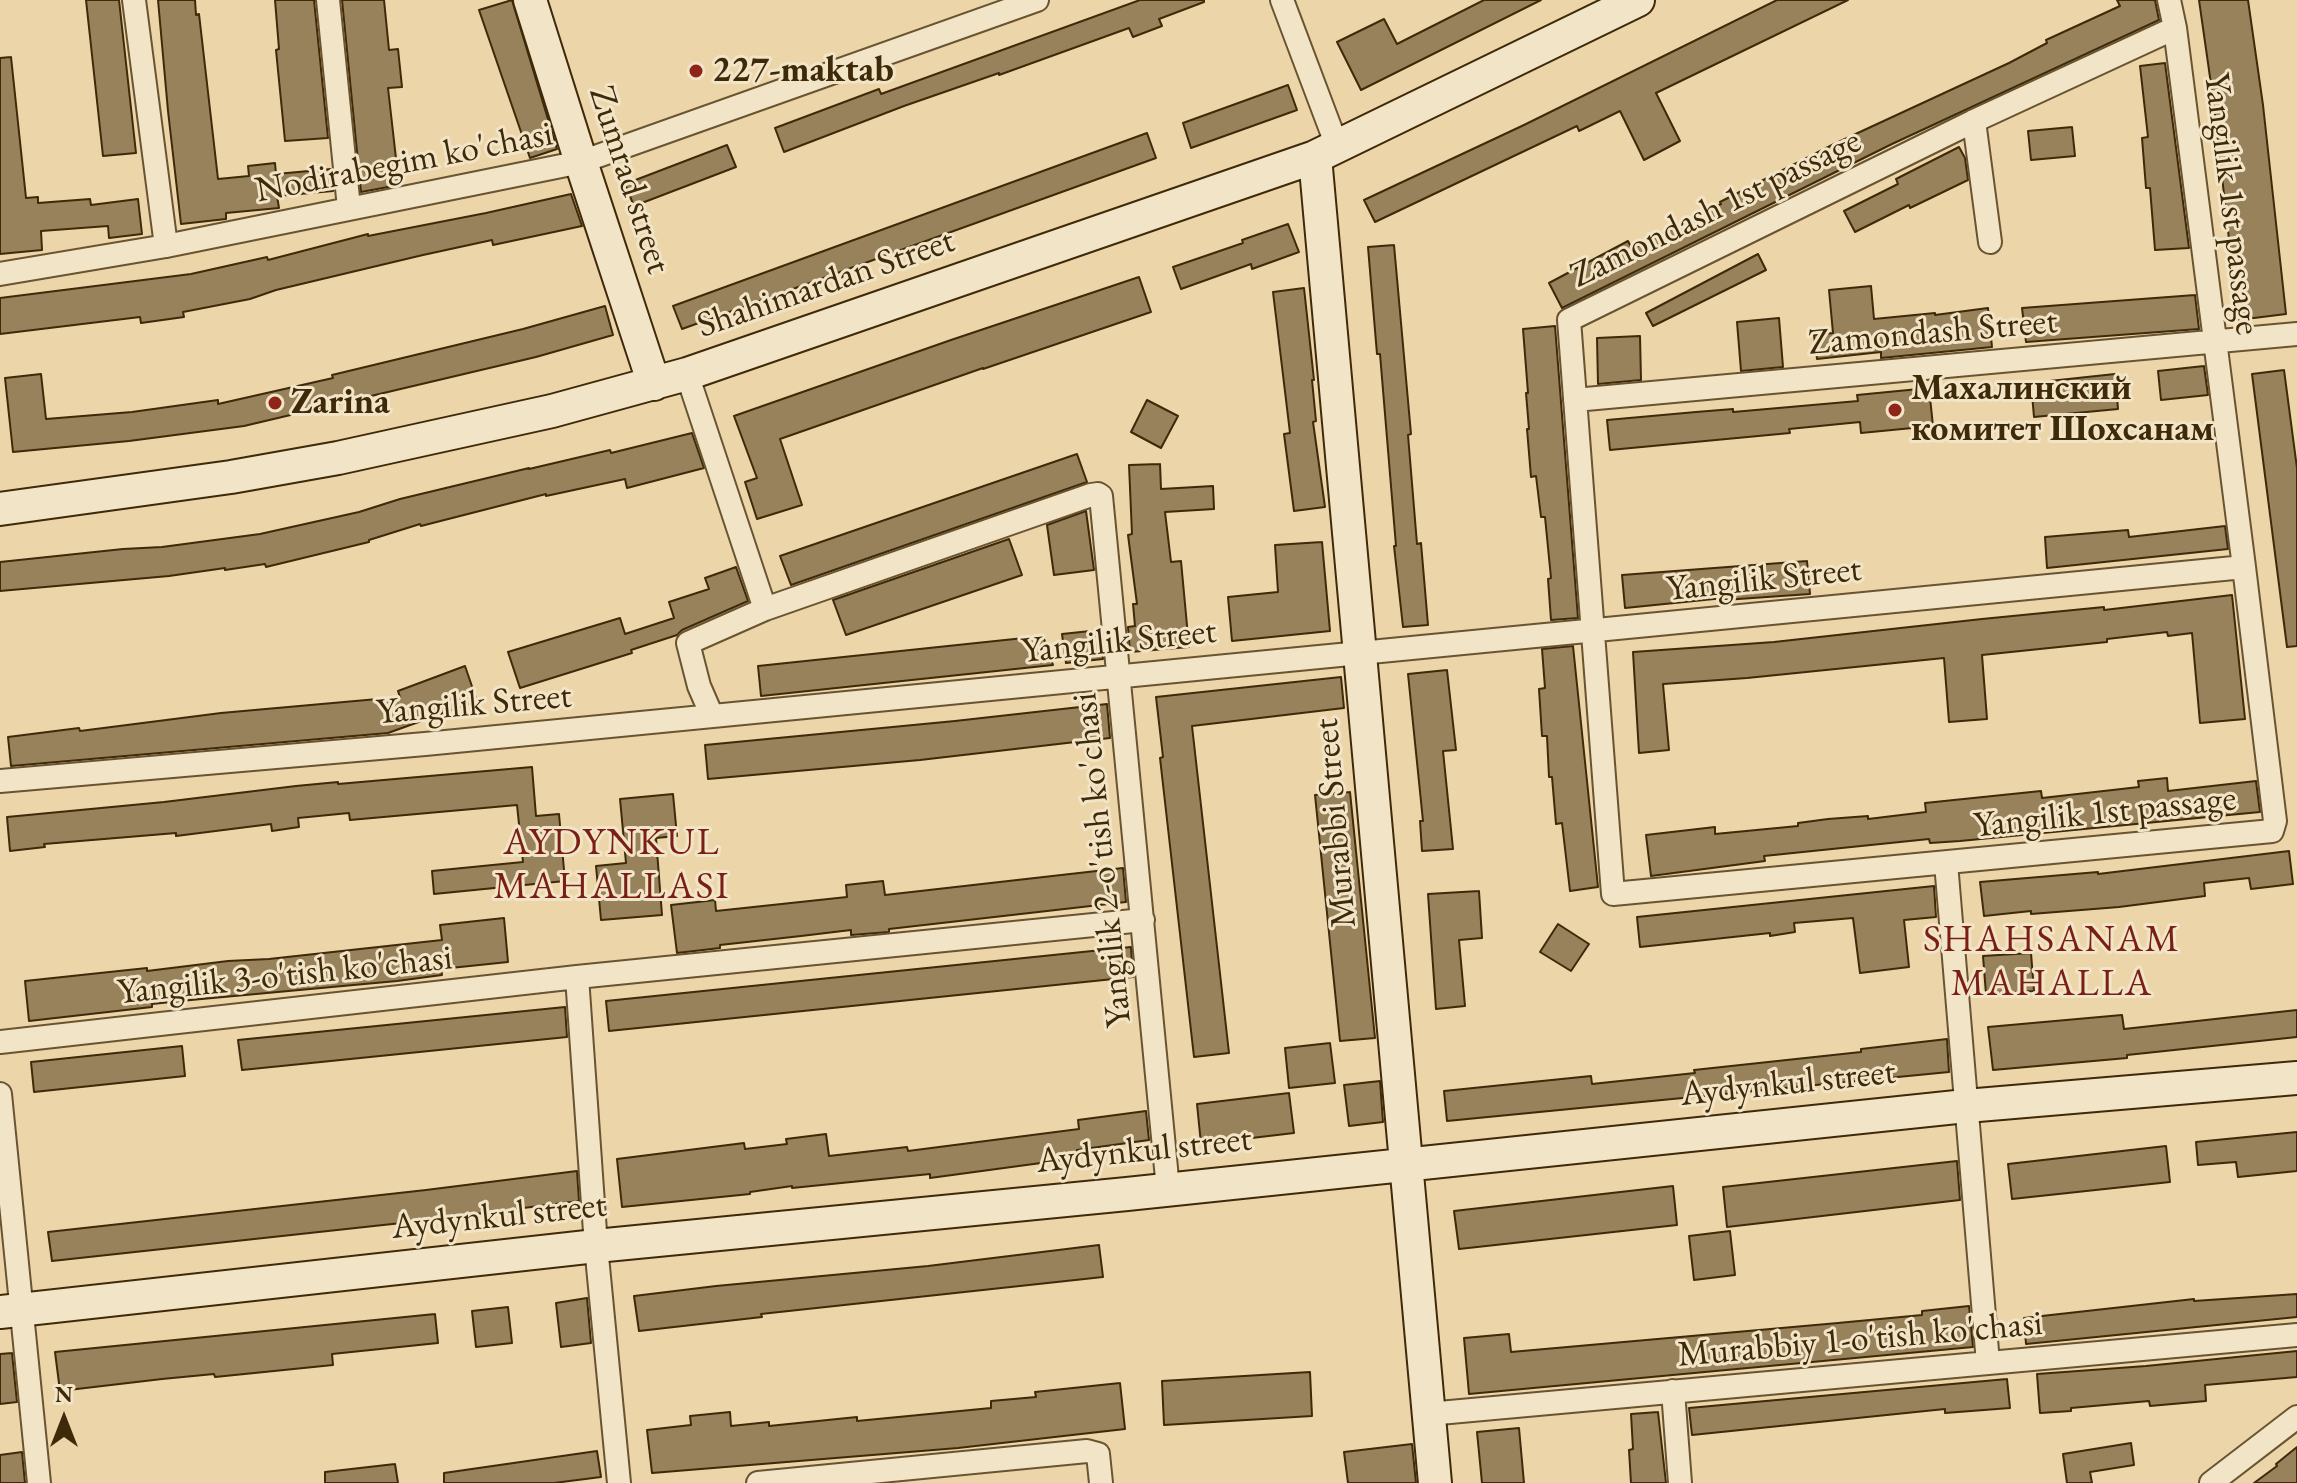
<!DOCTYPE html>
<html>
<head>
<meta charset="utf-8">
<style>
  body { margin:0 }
  #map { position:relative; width:2297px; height:1483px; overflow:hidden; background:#ebd5a9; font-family:"EB Garamond",serif }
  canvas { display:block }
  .north { position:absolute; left:24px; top:1379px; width:80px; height:80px; -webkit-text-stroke:6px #f2e4c7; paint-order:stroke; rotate:0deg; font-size:22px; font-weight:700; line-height:32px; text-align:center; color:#3e2909 }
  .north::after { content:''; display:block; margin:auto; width:28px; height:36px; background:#3e2909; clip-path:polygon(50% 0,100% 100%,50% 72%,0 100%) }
</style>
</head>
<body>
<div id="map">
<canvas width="2297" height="1483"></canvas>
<div class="north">N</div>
</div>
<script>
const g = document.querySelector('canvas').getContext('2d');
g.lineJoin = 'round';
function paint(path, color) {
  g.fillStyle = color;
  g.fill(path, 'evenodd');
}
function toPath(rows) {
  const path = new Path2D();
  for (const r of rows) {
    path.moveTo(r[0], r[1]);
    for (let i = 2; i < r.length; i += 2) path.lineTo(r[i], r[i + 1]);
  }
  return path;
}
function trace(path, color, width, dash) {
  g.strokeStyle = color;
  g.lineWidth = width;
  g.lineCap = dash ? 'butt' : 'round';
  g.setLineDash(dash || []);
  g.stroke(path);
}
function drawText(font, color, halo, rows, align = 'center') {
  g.font = font + ' "EB Garamond",serif';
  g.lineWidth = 6;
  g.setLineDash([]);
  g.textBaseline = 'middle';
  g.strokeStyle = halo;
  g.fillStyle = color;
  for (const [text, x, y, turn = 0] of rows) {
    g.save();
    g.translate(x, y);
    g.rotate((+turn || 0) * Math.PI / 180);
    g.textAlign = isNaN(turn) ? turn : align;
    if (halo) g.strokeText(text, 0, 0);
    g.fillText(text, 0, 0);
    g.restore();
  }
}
const building = toPath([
  [86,0,119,0,136,153,103,156,86,0],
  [158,0,195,0,196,15,199,14,218,179,249,176,248,166,275,163,276,174,331,169,333,191,277,196,279,208,226,213,226,219,181,224,168,111,158,0],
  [275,0,314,0,328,138,285,141,276,50,279,49,275,0],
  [342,0,384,0,389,50,398,49,402,87,388,88,399,185,361,192,342,0],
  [512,0,557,149,530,158,479,10,512,0],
  [1140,0,1204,0,1204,2,1159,19,1162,26,1133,37,1129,28,999,75,999,73,904,106,784,152,775,128,879,89,881,94,1140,0],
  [1484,0,1541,0,1361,90,1337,42,1384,19,1397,44,1484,0],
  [1777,0,1848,0,1656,93,1680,141,1644,160,1620,111,1579,131,1577,126,1375,222,1364,200,1524,125,1777,0],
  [2117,0,2155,0,2159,20,1892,144,1562,308,1549,283,1628,241,1632,249,1721,204,1720,202,1834,144,2009,63,2047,43,2046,40,2120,6,2117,0],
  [2199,0,2248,0,2263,105,2286,314,2238,320,2214,105,2199,0],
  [11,57,26,198,38,197,38,203,90,199,91,205,138,199,142,234,109,238,108,226,41,231,42,250,0,254,0,58,11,57],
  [2165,63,2189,248,2155,250,2150,188,2146,188,2142,138,2148,137,2140,66,2165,63],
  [1288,85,1297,110,1191,148,1183,123,1288,85],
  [2072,127,2075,156,2031,160,2028,131,2072,127],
  [1147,133,1156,158,682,329,673,306,1147,133],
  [727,145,736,167,634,206,625,184,727,145],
  [1959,147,1965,158,1968,180,1910,208,1909,205,1855,232,1844,211,1898,184,1896,179,1959,147],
  [571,194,582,226,493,245,492,240,423,255,276,290,250,299,183,312,184,317,141,323,140,317,0,334,0,298,191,274,267,257,268,260,368,234,368,236,486,213,571,194],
  [1288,224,1299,252,1252,269,1251,264,1181,289,1173,267,1243,243,1242,240,1288,224],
  [1394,245,1411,434,1408,435,1417,544,1421,543,1428,625,1403,627,1394,546,1396,546,1380,354,1377,354,1368,247,1394,245],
  [1758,254,1766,270,1653,326,1646,313,1758,254],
  [1139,277,1151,312,983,369,983,368,780,439,802,505,757,519,745,482,757,478,734,416,951,340,1139,277],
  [1871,286,1874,319,1935,313,1935,315,1988,308,1992,347,1881,358,1881,352,1817,359,1814,335,1833,333,1829,290,1871,286],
  [1304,288,1314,380,1312,380,1316,421,1313,422,1325,507,1294,511,1284,434,1290,433,1273,292,1304,288],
  [2195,295,2199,329,2026,342,2022,308,2195,295],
  [605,306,613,335,536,357,244,426,129,441,13,452,5,378,41,374,46,419,132,412,218,400,218,404,333,378,332,375,523,329,605,306],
  [1779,318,1783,367,1741,371,1737,322,1779,318],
  [1555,326,1578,618,1551,620,1548,579,1551,578,1545,517,1541,517,1536,476,1531,477,1527,429,1529,429,1526,393,1528,393,1523,329,1555,326],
  [1640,336,1641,380,1598,384,1597,338,1640,336],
  [2204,366,2208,395,2161,400,2158,371,2204,366],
  [2284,370,2297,468,2297,646,2287,647,2252,374,2284,370],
  [2115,374,2118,409,2034,417,2031,383,2115,374],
  [1929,388,1933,426,1861,433,1860,422,1789,429,1790,433,1610,450,1607,420,1696,412,1733,409,1733,412,1858,401,1857,395,1929,388],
  [1147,400,1178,416,1161,448,1131,432,1147,400],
  [692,433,704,468,627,488,625,479,546,496,546,494,421,526,420,524,369,540,369,542,266,567,265,564,225,570,225,568,169,576,0,591,0,562,123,549,162,547,260,534,359,512,400,499,529,468,529,469,610,450,611,453,692,433],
  [1077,454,1087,482,791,585,780,556,1077,454],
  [1160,464,1161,489,1213,486,1214,509,1165,512,1171,562,1181,561,1189,647,1130,652,1128,627,1135,626,1133,604,1137,604,1128,535,1132,534,1129,465,1160,464],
  [1086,511,1094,570,1054,575,1047,525,1086,511],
  [2225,526,2228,549,2047,568,2045,537,2128,530,2129,537,2225,526],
  [1009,539,1022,575,846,635,833,600,1009,539],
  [1322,542,1330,631,1232,641,1228,597,1278,592,1275,545,1322,542],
  [1807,561,1810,594,1724,600,1724,598,1625,608,1622,575,1807,561],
  [736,567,748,601,682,630,677,635,631,650,632,653,520,688,508,652,620,618,625,634,674,618,669,602,709,589,705,578,736,567],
  [2232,595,2245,719,2200,723,2192,633,2168,636,2167,632,2107,639,2107,642,1982,655,1987,719,1949,722,1944,658,1747,678,1663,684,1669,750,1639,753,1633,652,1774,642,1982,619,2104,607,2104,610,2232,595],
  [1100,630,1103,659,1066,663,1062,634,1100,630],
  [1043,636,1053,665,761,696,758,666,1043,636],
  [1573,646,1598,887,1570,891,1562,823,1556,824,1552,777,1549,777,1547,736,1542,736,1539,689,1545,688,1542,649,1573,646],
  [465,666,477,701,388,733,11,766,8,737,79,728,80,731,221,713,400,697,398,691,465,666],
  [1447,670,1456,750,1443,751,1453,849,1422,851,1420,821,1423,821,1408,674,1447,670],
  [1341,677,1344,708,1192,726,1229,1053,1194,1057,1160,758,1163,757,1156,697,1341,677],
  [1107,704,1110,738,920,760,708,779,705,745,955,721,1107,704],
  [532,767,536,816,559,814,565,881,434,894,432,871,523,862,517,805,350,820,349,813,298,818,299,827,272,831,271,824,176,836,176,833,44,844,45,847,10,851,7,817,164,802,296,786,338,782,338,784,532,767],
  [2167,778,2168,791,2256,781,2260,812,1960,841,1930,843,1929,839,1764,856,1765,861,1651,876,1646,835,1715,827,1715,834,1798,826,1798,823,1828,819,1868,816,1868,819,1926,812,1925,803,2041,791,2042,798,2139,787,2138,781,2167,778],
  [1350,792,1375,1038,1340,1041,1315,795,1350,792],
  [673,794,677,836,656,838,662,915,601,920,596,866,626,863,620,799,673,794],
  [2289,851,2293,884,2251,889,2249,878,2204,883,2205,896,2119,907,2031,914,2031,911,1984,916,1980,882,2098,872,2098,874,2289,851],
  [1123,868,1126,902,889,929,889,932,851,935,851,930,801,936,720,945,720,948,677,953,671,905,715,900,716,911,847,897,846,885,883,881,885,895,1123,868],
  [1934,886,1936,917,1904,920,1909,967,1860,973,1853,918,1794,923,1795,932,1770,936,1770,933,1640,947,1637,917,1934,886],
  [1479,891,1482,938,1459,940,1465,1006,1436,1009,1428,894,1479,891],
  [504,918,508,962,441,969,442,975,397,981,191,1000,152,1004,152,1007,29,1021,25,981,147,968,147,971,228,961,269,959,442,940,440,925,504,918],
  [1558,924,1589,944,1571,971,1540,952,1558,924],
  [1131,947,1133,977,609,1031,606,1001,1131,947],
  [2031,953,2034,991,1986,994,1983,956,2031,953],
  [565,1007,567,1037,242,1070,238,1040,565,1007],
  [2297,1010,2297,1037,2127,1055,2127,1058,1993,1070,1988,1027,2122,1015,2124,1029,2297,1010],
  [1947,1039,1949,1072,1447,1121,1444,1091,1591,1076,1592,1084,1695,1073,1694,1070,1861,1052,1861,1049,1947,1039],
  [1330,1043,1335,1083,1289,1088,1285,1048,1330,1043],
  [182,1046,185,1076,34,1092,31,1062,182,1046],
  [1380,1081,1383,1122,1349,1126,1344,1085,1380,1081],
  [1289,1093,1294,1133,1201,1144,1197,1104,1289,1093],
  [1146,1111,1149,1140,1077,1150,1078,1158,930,1178,930,1174,792,1188,792,1186,750,1192,750,1194,622,1207,617,1159,744,1143,745,1149,787,1144,786,1139,826,1134,829,1156,907,1147,908,1151,1079,1129,1078,1120,1146,1111],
  [2297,1132,2297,1171,2238,1177,2236,1162,2198,1165,2196,1142,2297,1132],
  [2166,1146,2170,1182,2012,1199,2008,1164,2166,1146],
  [1957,1161,1960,1200,1727,1227,1723,1187,1957,1161],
  [577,1171,579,1201,420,1221,52,1261,48,1232,426,1190,577,1171],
  [1673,1186,1677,1225,1459,1249,1454,1211,1673,1186],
  [1730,1231,1735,1275,1694,1280,1689,1236,1730,1231],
  [1099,1245,1103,1277,761,1314,762,1317,639,1331,634,1296,716,1286,928,1266,1099,1245],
  [2297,1294,2297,1317,2026,1344,2024,1318,2194,1299,2194,1301,2297,1294],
  [587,1298,591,1343,561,1347,556,1303,587,1298],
  [1969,1306,1973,1347,1469,1394,1464,1338,1509,1334,1511,1352,1838,1323,1922,1315,1922,1311,1969,1306],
  [508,1307,512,1343,476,1347,472,1311,508,1307],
  [435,1314,438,1343,332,1354,333,1365,215,1377,214,1374,162,1379,60,1391,55,1352,435,1314],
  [2297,1351,2297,1377,2205,1385,2206,1401,2150,1406,2149,1401,2071,1408,2071,1411,2040,1413,2037,1374,2146,1366,2297,1351],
  [12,1353,17,1402,0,1404,0,1354,12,1353],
  [1310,1372,1312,1416,1164,1425,1162,1381,1310,1372],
  [2007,1379,2010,1408,1945,1413,1945,1409,1692,1435,1689,1408,2007,1379],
  [1120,1383,1125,1429,958,1448,652,1473,647,1430,691,1425,690,1416,730,1412,731,1426,769,1422,769,1426,857,1417,857,1421,991,1408,991,1401,1036,1397,1035,1392,1120,1383],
  [1658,1412,1666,1483,1631,1483,1629,1450,1633,1449,1631,1414,1658,1412],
  [1519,1428,1524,1483,1482,1483,1477,1432,1519,1428],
  [2131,1443,2134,1465,2090,1472,2092,1483,2067,1483,2063,1454,2131,1443],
  [1412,1444,1416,1483,1348,1483,1344,1452,1412,1444],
  [2297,1447,2297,1483,2254,1483,2277,1466,2276,1464,2297,1447],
  [597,1451,601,1477,554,1483,444,1483,444,1473,597,1451],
  [22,1452,25,1483,0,1483,0,1455,22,1452],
  [395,1464,398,1483,325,1483,325,1472,395,1464]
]);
paint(building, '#98825c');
trace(building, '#3e2909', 2);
const street = toPath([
  [134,0,166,246],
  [328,0,349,208],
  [1282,0,1337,146],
  [2169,0,2175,28,2244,567,2275,821,2272,831,1613,894,1569,320,1974,121,2175,28],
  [1974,121,1990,242],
  [0,274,166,246,581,162,1037,0],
  [687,374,765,609],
  [1575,400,2297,334],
  [712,716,699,686,688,643,765,609,1091,495,1098,494,1101,496,1168,1189],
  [0,781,425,744,2244,567],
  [1946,863,1988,1363],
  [577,977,596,1246,619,1483],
  [0,1042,577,977,1143,920],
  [0,1094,39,1483],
  [1673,1391,1680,1483],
  [1428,1414,2297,1335],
  [758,1483,1087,1451,1098,1454,1101,1483],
  [2211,1483,2297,1417]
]);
const secondary = toPath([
  [530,0,581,162,654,384],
  [1315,157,1435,1483],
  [0,509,231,477,338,458,552,411,687,374,1315,157,1638,0],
  [0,1312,596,1246,1127,1194,1966,1106,2297,1078]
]);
trace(street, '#695431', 26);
trace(secondary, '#3e2909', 36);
trace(street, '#f2e4c7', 22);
trace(secondary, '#f2e4c7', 32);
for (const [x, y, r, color] of [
  [696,71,8,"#8f2418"],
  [275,403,8,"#8f2418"],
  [1895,410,8,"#8f2418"]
]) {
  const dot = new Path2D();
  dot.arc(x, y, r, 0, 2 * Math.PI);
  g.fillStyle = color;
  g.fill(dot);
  trace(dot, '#f2e4c7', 3);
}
drawText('bold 36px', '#3e2909', '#f2e4c7', [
  ["227-maktab",712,71],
  ["Махалинский",1911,389],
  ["комитет Шохcанам",1911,430],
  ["Zarina",291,403]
], 'left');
drawText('36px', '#3e2909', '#f2e4c7', [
  ["Nodirabegim ko'chasi",404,163,-11],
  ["Zumrad street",629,180,72],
  ["Yangilik 1st passage",2231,204,83],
  ["Zamondash 1st passage",1716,209,-26],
  ["Shahimardan Street",826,284,-19],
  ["Zamоndash Street",1933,333,-5],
  ["Yangilik Street",1764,580,-6],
  ["Yangilik Street",1119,642,-6],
  ["Yangilik Street",474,705,-5],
  ["Yangilik 1st passage",2105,813,-6],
  ["Murabbi Street",1336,823,-95],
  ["Yangilik 2-o'tish ko'chasi",1103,860,-96],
  ["Yangilik 3-o'tish ko'chasi",285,976,-6],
  ["Aydynkul street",1788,1084,-6],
  ["Aydynkul street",1144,1151,-6],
  ["Aydynkul street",499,1217,-6],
  ["Murabbiy 1-o'tish ko'chasi",1860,1340,-5]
]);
g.letterSpacing = '2px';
drawText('38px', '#7a1f14', '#f2e4c7', [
  ["AYDYNKUL",612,844],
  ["MAHALLASI",612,888],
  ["SHAHSANAM",2052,941],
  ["MAHALLA",2052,985]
]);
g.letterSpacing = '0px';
</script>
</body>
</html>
